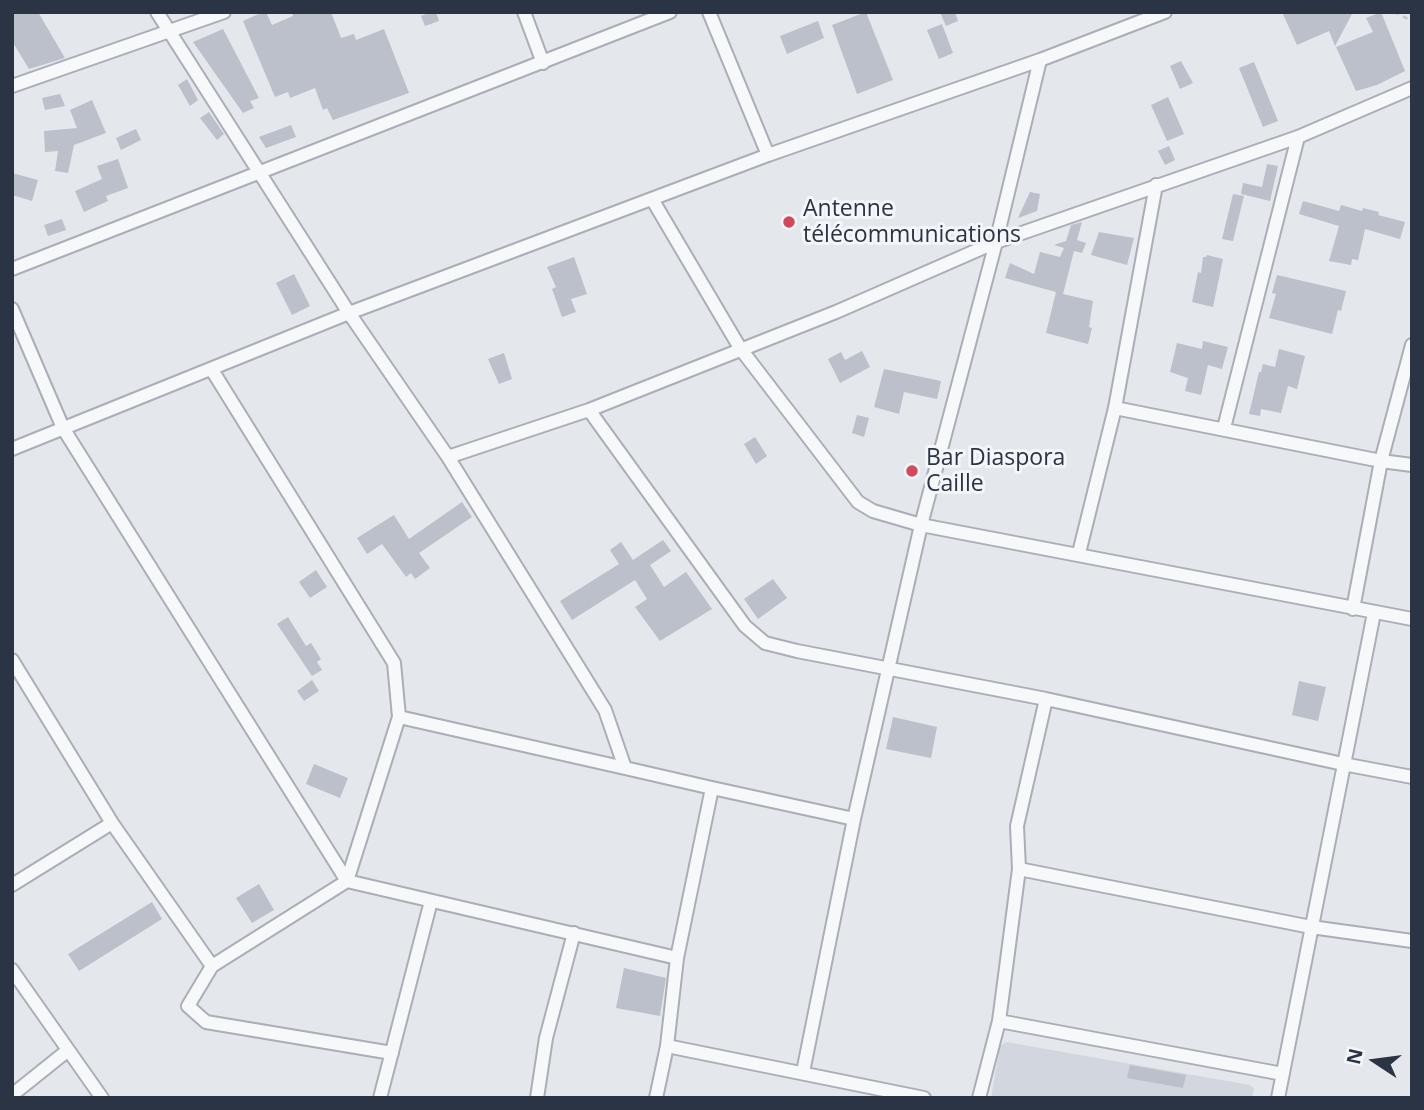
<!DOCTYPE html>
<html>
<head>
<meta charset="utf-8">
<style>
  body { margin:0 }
  #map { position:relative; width:1424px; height:1110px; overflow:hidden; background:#e4e7ec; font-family:"Open Sans",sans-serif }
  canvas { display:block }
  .frame { position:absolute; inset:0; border:14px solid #2b3445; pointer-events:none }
  .north { position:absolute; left:1340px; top:1026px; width:70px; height:70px; -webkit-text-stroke:5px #f4f6f9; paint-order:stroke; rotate:283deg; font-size:19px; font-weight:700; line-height:28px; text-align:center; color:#2b3445 }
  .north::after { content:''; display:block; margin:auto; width:24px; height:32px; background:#2b3445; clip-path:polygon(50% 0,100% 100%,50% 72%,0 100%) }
</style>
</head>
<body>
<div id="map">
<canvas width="1424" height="1110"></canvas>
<div class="frame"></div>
<div class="north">N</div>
</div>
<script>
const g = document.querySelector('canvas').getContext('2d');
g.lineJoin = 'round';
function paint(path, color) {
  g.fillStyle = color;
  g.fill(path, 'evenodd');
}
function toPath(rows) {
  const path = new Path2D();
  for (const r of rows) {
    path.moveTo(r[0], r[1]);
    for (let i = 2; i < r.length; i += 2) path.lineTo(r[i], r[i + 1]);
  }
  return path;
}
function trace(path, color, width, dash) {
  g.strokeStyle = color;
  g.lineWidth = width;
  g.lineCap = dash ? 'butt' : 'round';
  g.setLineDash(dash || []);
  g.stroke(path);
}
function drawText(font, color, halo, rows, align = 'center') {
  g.font = font + ' "Open Sans",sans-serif';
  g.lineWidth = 6;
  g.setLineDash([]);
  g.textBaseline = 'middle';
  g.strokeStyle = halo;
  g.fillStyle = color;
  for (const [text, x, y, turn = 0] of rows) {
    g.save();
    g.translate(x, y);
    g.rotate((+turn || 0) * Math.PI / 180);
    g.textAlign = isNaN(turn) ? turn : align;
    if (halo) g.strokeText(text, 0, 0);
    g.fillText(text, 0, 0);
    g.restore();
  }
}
paint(toPath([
  [1006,1042,1250,1085,1254,1089,1252,1098,991,1098,1000,1046]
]), '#d2d6de');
paint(toPath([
  [12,12,38,12,65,58,29,69,12,41],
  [263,12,266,12,272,25,293,16,292,12,331,12,341,38,354,34,356,40,384,29,409,93,333,120,327,108,323,110,315,88,290,98,288,92,275,97,243,21],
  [431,12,436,12,439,21,425,26,421,16],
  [866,12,893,80,857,94,832,25],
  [940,12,955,12,958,21,946,26],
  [1282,12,1353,12,1335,46,1329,31,1297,45],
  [1381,12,1405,71,1377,85,1356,91,1336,47,1373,32,1366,18],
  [818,21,824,38,787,54,780,36],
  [942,24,953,53,939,59,927,30],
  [223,29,259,98,250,101,254,108,243,113,193,42],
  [1181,61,1193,83,1180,89,1170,66],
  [1254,62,1278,121,1263,127,1239,68],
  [187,79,198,100,190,106,178,85],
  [60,94,65,106,45,110,42,98],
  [1168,97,1184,134,1167,141,1151,105],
  [92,100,106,133,74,145,68,173,55,171,58,151,45,152,44,131,77,128,70,110],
  [209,112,224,134,217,140,200,118],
  [291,125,296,137,266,148,259,137],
  [136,129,141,140,121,150,116,138],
  [1169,146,1175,160,1165,165,1158,151],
  [118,159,128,188,106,196,108,201,84,212,75,191,102,179,97,166],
  [1267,164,1278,166,1270,201,1241,194,1243,183,1262,187],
  [12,173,38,180,32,201,12,195],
  [1030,192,1040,194,1037,211,1018,218],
  [1233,194,1244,196,1233,241,1222,239],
  [1303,201,1339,211,1341,205,1362,211,1363,208,1379,212,1378,215,1405,222,1400,239,1365,229,1358,260,1352,259,1351,265,1329,261,1339,226,1299,214],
  [62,219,66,230,48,236,44,225],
  [1082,222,1077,240,1086,243,1082,253,1074,251,1063,294,1093,301,1089,327,1092,328,1088,344,1046,333,1056,292,1005,278,1010,263,1034,274,1040,252,1060,257,1064,248,1054,245,1066,241,1071,225],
  [1099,232,1134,238,1127,265,1091,255],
  [1207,255,1223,259,1213,307,1192,302,1198,272,1201,273,1203,257,1206,257],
  [574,257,587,294,571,299,576,312,562,317,552,289,556,287,547,267],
  [294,274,310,306,292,315,276,283],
  [1277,275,1346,291,1341,311,1338,310,1332,334,1269,318,1276,294,1272,293],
  [1203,341,1228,347,1222,369,1208,365,1201,395,1185,391,1188,378,1170,372,1177,343,1202,349],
  [1279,349,1305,356,1297,389,1288,386,1281,413,1261,409,1260,416,1249,414,1259,372,1261,372,1263,364,1275,367],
  [862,351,870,367,840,383,828,359,841,352,845,360],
  [504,353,512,379,499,384,488,359],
  [884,369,941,381,937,399,904,392,899,414,874,407],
  [857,415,869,418,864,437,852,433],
  [755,437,767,456,756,464,744,444],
  [462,502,472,517,419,553,430,568,415,579,411,573,406,577,382,544,367,554,357,538,394,515,409,539],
  [663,540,671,551,650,565,664,587,686,572,712,609,660,641,635,607,647,599,635,580,572,620,560,601,619,564,610,550,621,542,633,560],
  [316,570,327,587,310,598,299,582],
  [773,579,787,598,758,619,744,599],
  [288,617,306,646,311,643,321,659,317,662,322,670,312,676,277,624],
  [312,680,319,691,304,701,297,691],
  [1299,681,1326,687,1318,721,1292,715],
  [893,717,937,727,931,758,886,749],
  [314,764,348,778,340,798,306,784],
  [259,884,274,910,252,923,236,898],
  [152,902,162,919,79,971,68,954],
  [624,968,666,978,660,1016,616,1008],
  [1130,1065,1186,1075,1183,1088,1127,1078]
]), '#bbc0ca');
const street = toPath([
  [157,12,349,313,448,457,605,710,625,768,712,788,677,958,667,1046,656,1098],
  [524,12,543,63],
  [709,12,768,155],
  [12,86,224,12],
  [652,199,740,348,858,502,873,511,921,525,1412,619],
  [12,269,670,12],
  [12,309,63,428,347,881,677,958],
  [212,370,394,663,399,717,347,881,212,966,188,1006,206,1022,392,1053],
  [1115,408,1381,461,1412,465],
  [589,410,745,626,765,643,797,651,1046,699,1343,764,1412,777],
  [1224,428,1298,137],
  [12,449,349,313,768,155,1040,60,1165,12],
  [448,457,589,410,836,312,996,242,1298,137,1412,88],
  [1079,553,1115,408,1156,185],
  [1353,609,1381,461,1412,345],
  [12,660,112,823,212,966],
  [399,717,625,768],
  [712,788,854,819],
  [1019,869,1311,927,1412,941],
  [12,885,112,823],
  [12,970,102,1098],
  [999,1021,1283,1074],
  [667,1046,924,1098],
  [803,1072,854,819,921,525,996,242,1040,60],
  [12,1095,67,1051],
  [380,1098,431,901],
  [537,1098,546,1038,574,933],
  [979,1098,999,1021,1019,869,1017,826,1046,699],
  [1278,1098,1374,613]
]);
trace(street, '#a9aeb7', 16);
trace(toPath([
  [1394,12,1412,21]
]), '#c2c5cb', 2.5, [5, 5]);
trace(street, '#f7f8fa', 12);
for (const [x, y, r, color] of [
  [789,222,7,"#d1495b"],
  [912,471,7,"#d1495b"]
]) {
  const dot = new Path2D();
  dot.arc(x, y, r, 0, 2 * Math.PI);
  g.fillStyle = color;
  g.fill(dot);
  trace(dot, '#f4f6f9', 2.5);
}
drawText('23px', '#2b3445', '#f4f6f9', [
  ["Antenne",803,209],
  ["télécommunications",803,235],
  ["Bar Diaspora",926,458],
  ["Caille",926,484]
], 'left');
</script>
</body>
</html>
